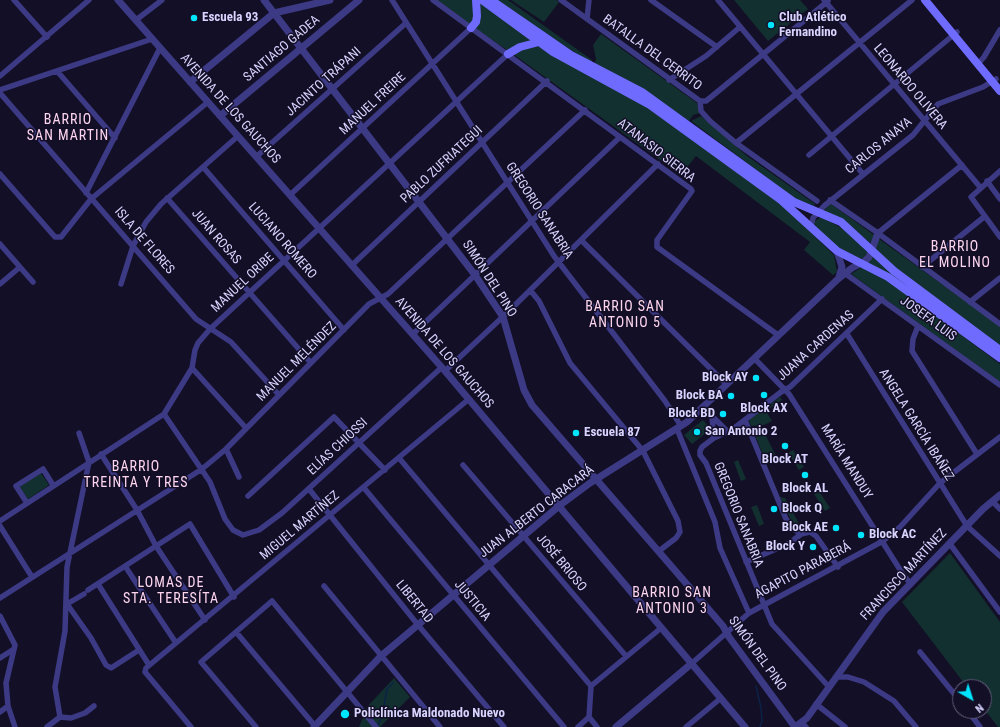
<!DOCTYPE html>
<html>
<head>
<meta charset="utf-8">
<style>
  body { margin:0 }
  #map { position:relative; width:1000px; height:727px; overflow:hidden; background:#130f26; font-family:"Roboto Condensed",sans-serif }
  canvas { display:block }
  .north { position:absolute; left:952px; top:679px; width:40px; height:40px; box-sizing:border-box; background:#130f26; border:1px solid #625e7d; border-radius:50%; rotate:141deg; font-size:11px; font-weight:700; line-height:16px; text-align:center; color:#d9d4ff }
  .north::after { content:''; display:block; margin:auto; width:14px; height:18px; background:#00e5ff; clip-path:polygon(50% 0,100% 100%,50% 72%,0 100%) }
</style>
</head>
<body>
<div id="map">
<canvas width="1000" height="727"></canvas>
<div class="north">N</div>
</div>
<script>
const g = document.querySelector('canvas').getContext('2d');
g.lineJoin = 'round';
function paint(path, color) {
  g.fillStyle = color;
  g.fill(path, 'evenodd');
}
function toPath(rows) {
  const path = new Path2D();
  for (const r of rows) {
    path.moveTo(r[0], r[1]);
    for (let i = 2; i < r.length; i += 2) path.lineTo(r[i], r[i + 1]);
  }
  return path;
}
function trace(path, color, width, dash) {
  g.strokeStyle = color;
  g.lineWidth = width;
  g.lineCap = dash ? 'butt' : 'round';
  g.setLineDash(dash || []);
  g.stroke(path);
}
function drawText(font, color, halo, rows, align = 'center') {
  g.font = font + ' "Roboto Condensed",sans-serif';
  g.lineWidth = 3;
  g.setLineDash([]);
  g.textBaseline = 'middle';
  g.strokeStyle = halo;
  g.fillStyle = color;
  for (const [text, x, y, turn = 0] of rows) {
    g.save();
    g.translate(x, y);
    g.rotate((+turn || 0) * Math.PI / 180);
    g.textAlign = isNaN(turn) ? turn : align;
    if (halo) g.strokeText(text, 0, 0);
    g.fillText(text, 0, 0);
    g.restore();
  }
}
paint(toPath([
  [437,0,472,0,475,9,474,20,470,24],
  [495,0,508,0,592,60,591,63],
  [511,0,557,0,559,2,544,22],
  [734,0,800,0,808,9,768,41],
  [478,1,532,40,517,45,507,50,476,29],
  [601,34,697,103,700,113,693,115,689,121,594,65,596,59,593,45],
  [539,46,634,98,779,202,834,255,837,272,833,275,804,250,810,242,696,156,681,175,513,54,516,51],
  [701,116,747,156,815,204,815,206,794,198,691,121],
  [831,204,874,235,870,243,844,220,823,211],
  [821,217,847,231,868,251,864,258,860,259,837,247,814,225,815,221],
  [879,239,1000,326,1000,347,888,263,875,248],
  [873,255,1000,353,884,272,867,262],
  [862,267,890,282,1000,364,1000,382,851,274],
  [780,397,782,400,766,411,772,421,764,425,751,426,749,421,751,418],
  [703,420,711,429,692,444,684,435],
  [753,430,764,432,776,456,763,455],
  [793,450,804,467,799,470,788,453],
  [738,460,746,479,741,481,734,462],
  [41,473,49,485,28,499,19,487],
  [819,491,830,508,825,511,814,494],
  [780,497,785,498,802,529,796,526,791,520],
  [757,505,764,524,759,526,751,507],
  [950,553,1000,622,1000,727,998,727,984,709,984,687,967,687,902,602],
  [394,678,410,697,380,727,359,727,367,707]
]), '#12302f');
trace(toPath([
  [756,686,761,708,762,721,760,727],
  [378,725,382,717,387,689,393,683]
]), '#0c2248', 1.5);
trace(toPath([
  [14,0,47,37],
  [392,0,554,256,665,401,681,426],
  [433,0,691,189,692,191,657,240,657,247,778,335],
  [561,0,700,101],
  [651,0,717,47],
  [718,0,863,174],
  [824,0,980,187],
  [587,19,589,0],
  [136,20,162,0],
  [978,64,984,57,1000,30],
  [57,71,115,138],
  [0,76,89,0],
  [669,80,706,56,740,27],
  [0,90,152,39],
  [0,93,196,319,231,342,279,395],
  [700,101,706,101,711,97,828,1],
  [700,101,701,111,710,121,736,143,817,201],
  [736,143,912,0],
  [809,155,957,32],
  [256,157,406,23],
  [203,167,344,330],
  [1000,171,971,197,1000,237],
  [0,174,55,237,61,237,91,199,208,102],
  [987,181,1000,199],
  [86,193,160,48],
  [290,195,471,28],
  [167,198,311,363],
  [830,200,875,231,1000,324],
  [811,226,813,218,824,206,913,135,938,104,983,87,996,79],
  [878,233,962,165],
  [581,240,726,384],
  [0,244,33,282],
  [352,265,547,81],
  [922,267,984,217],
  [843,272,1000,385],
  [0,284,20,267],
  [121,284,133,246,146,222,161,204,238,136],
  [530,290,539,301,570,363,643,451,678,521,680,532,676,538,659,551],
  [970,302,1000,278],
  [918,326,913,339,912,351,977,454],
  [413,334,620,137],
  [847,334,967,526,1000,556],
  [754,358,789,394,904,576,911,584],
  [192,368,246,428],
  [445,371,509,311,658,164],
  [703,407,727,431],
  [164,414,210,482,225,519,233,530,243,535,259,530,282,513,442,367],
  [712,417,714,438],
  [745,420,786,519,795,530,801,534],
  [677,429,715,522,720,548,749,613],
  [226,449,239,477],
  [101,454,137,510,156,546,205,620],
  [399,458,591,686,589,717,578,727],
  [463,465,626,656],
  [364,488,564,727],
  [309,489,418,625,504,727],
  [248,496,334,417,385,470],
  [992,501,1000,509],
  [27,503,16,486,43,469,53,485],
  [0,521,164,414,192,368,195,350,198,343,210,329,508,54],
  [0,526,32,577],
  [950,544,1000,612],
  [746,562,790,543,801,534,810,532,816,536,838,567],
  [125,566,176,643],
  [98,584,149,665],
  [324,586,440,727],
  [88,590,190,524,234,597],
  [84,594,67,604,91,638,106,665,111,668,139,650],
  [0,598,202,469,226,449,369,304,388,294,585,110],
  [0,616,15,645,6,683,8,706,15,727],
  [236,632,315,726],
  [920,652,960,701],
  [0,658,14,649],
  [691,664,749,613,883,541,900,527,940,483,1000,437],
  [836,677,848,677,864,682,894,701,916,727],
  [591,686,661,628],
  [829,687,772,624,706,463,700,455,700,451,702,447,714,438,733,429,781,392,790,387,882,299],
  [816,704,845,727],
  [968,711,980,727],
  [0,712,8,706],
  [60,717,55,687,65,631,67,567,89,462,79,433],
  [60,717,71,718,85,713,94,706],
  [589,717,597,727],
  [804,725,806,727],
  [47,727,60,717],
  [191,727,145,672,146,668,469,399],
  [256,727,201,662,272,601,376,727],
  [686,727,721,698]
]), '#3d3a85', 5.5);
trace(toPath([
  [118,0,445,371,745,727],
  [264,0,475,275,503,317,524,390,532,405,723,626,729,637,795,727],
  [190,82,274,13,330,0],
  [220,116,359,0],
  [837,251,842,267,839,277],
  [314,727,381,656,559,506,590,483,687,422,838,279,852,268,865,261,869,257,878,233],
  [616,727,691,664],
  [795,727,807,718,883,612,983,509,1000,495]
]), '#3d3a85', 7);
trace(toPath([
  [482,0,553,52,650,105,781,200,837,251,888,277,1000,358],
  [491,0,571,55,642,92,794,202,841,222,894,271,1000,350],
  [925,0,1000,91],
  [471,28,476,22,477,16,476,0],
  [508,54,520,47,539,42]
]), '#6f6bff', 8);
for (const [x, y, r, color] of [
  [194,18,4,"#00e5ff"],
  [771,25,4,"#00e5ff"],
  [756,378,4,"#00e5ff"],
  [764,395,4,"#00e5ff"],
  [731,396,4,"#00e5ff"],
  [723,414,4,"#00e5ff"],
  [697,432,4,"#00e5ff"],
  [576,433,4,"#00e5ff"],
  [785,446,4,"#00e5ff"],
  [805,475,4,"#00e5ff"],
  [774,509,4,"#00e5ff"],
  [836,528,4,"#00e5ff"],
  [861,535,4,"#00e5ff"],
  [813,547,4,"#00e5ff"],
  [345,714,5,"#00e5ff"]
]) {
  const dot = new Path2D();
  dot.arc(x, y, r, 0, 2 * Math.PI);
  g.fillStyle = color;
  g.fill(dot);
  trace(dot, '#130f26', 1.5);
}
drawText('bold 13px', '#d9d4ff', '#130f26', [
  ["Escuela 93",202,18],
  ["Club Atlético",779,18],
  ["Fernandino",779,33],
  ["Block AY",748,378,"right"],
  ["Block BA",723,396,"right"],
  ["Block AX",764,409,"center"],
  ["Block BD",715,414,"right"],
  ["San Antonio 2",705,432],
  ["Escuela 87",584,433],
  ["Block AT",785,460,"center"],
  ["Block AL",805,489,"center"],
  ["Block Q",782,509],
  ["Block AE",828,528,"right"],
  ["Block AC",869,535],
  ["Block Y",805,547,"right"],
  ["Policlínica Maldonado Nuevo",354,714]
], 'left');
drawText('13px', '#d9d4ff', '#130f26', [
  ["SANTIAGO GADEA",282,49,-40],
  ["BATALLA DEL CERRITO",652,53,36],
  ["JACINTO TRÁPANI",324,82,-42],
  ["LEONARDO OLIVERA",910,87,50],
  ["MANUEL FREIRE",373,104,-43],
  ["AVENIDA DE LOS GAUCHOS",230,109,48],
  ["CARLOS ANAYA",879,146,-39],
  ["ATANASIO SIERRA",656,151,38],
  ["PABLO ZUFRIATEGUI",442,165,-43],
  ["GREGORIO SANABRIA",539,211,57],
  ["JUAN ROSAS",216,237,49],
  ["ISLA DE FLORES",144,241,49],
  ["LUCIANO ROMERO",282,241,49],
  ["SIMÓN DEL PINO",489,279,57],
  ["MANUEL ORIBE",243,283,-43],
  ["JOSEFA LUIS",928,319,36],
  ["JUANA CARDENAS",816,346,-42],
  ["AVENIDA DE LOS GAUCHOS",444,353,49],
  ["MANUEL MELÉNDEZ",297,362,-45],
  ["ANGELA GARCÍA IBAÑEZ",916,425,58],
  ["ELÍAS CHIOSSI",338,447,-43],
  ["MARÍA MANDUY",846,462,58],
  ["JUAN ALBERTO CARACARÁ",537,512,-38],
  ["GREGORIO SANABRIA",738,515,68],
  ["MIGUEL MARTÍNEZ",300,526,-40],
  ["JOSÉ BRIOSO",561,563,50],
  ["AGAPITO PARABERÁ",803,571,-28],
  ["FRANCISCO MARTÍNEZ",904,575,-47],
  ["JUSTICIA",472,601,50],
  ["LIBERTAD",414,602,51],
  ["SIMÓN DEL PINO",757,654,54]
]);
g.letterSpacing = '1px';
drawText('14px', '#ffd6f0', '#130f26', [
  ["BARRIO",68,120],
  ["SAN MARTIN",68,136],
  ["BARRIO",955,247],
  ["EL MOLINO",955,263],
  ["BARRIO SAN",625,307],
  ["ANTONIO 5",625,323],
  ["BARRIO",136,467],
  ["TREINTA Y TRES",136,483],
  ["LOMAS DE",171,583],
  ["STA. TERESÍTA",171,599],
  ["BARRIO SAN",672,593],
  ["ANTONIO 3",672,609]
]);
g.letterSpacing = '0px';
</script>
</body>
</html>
